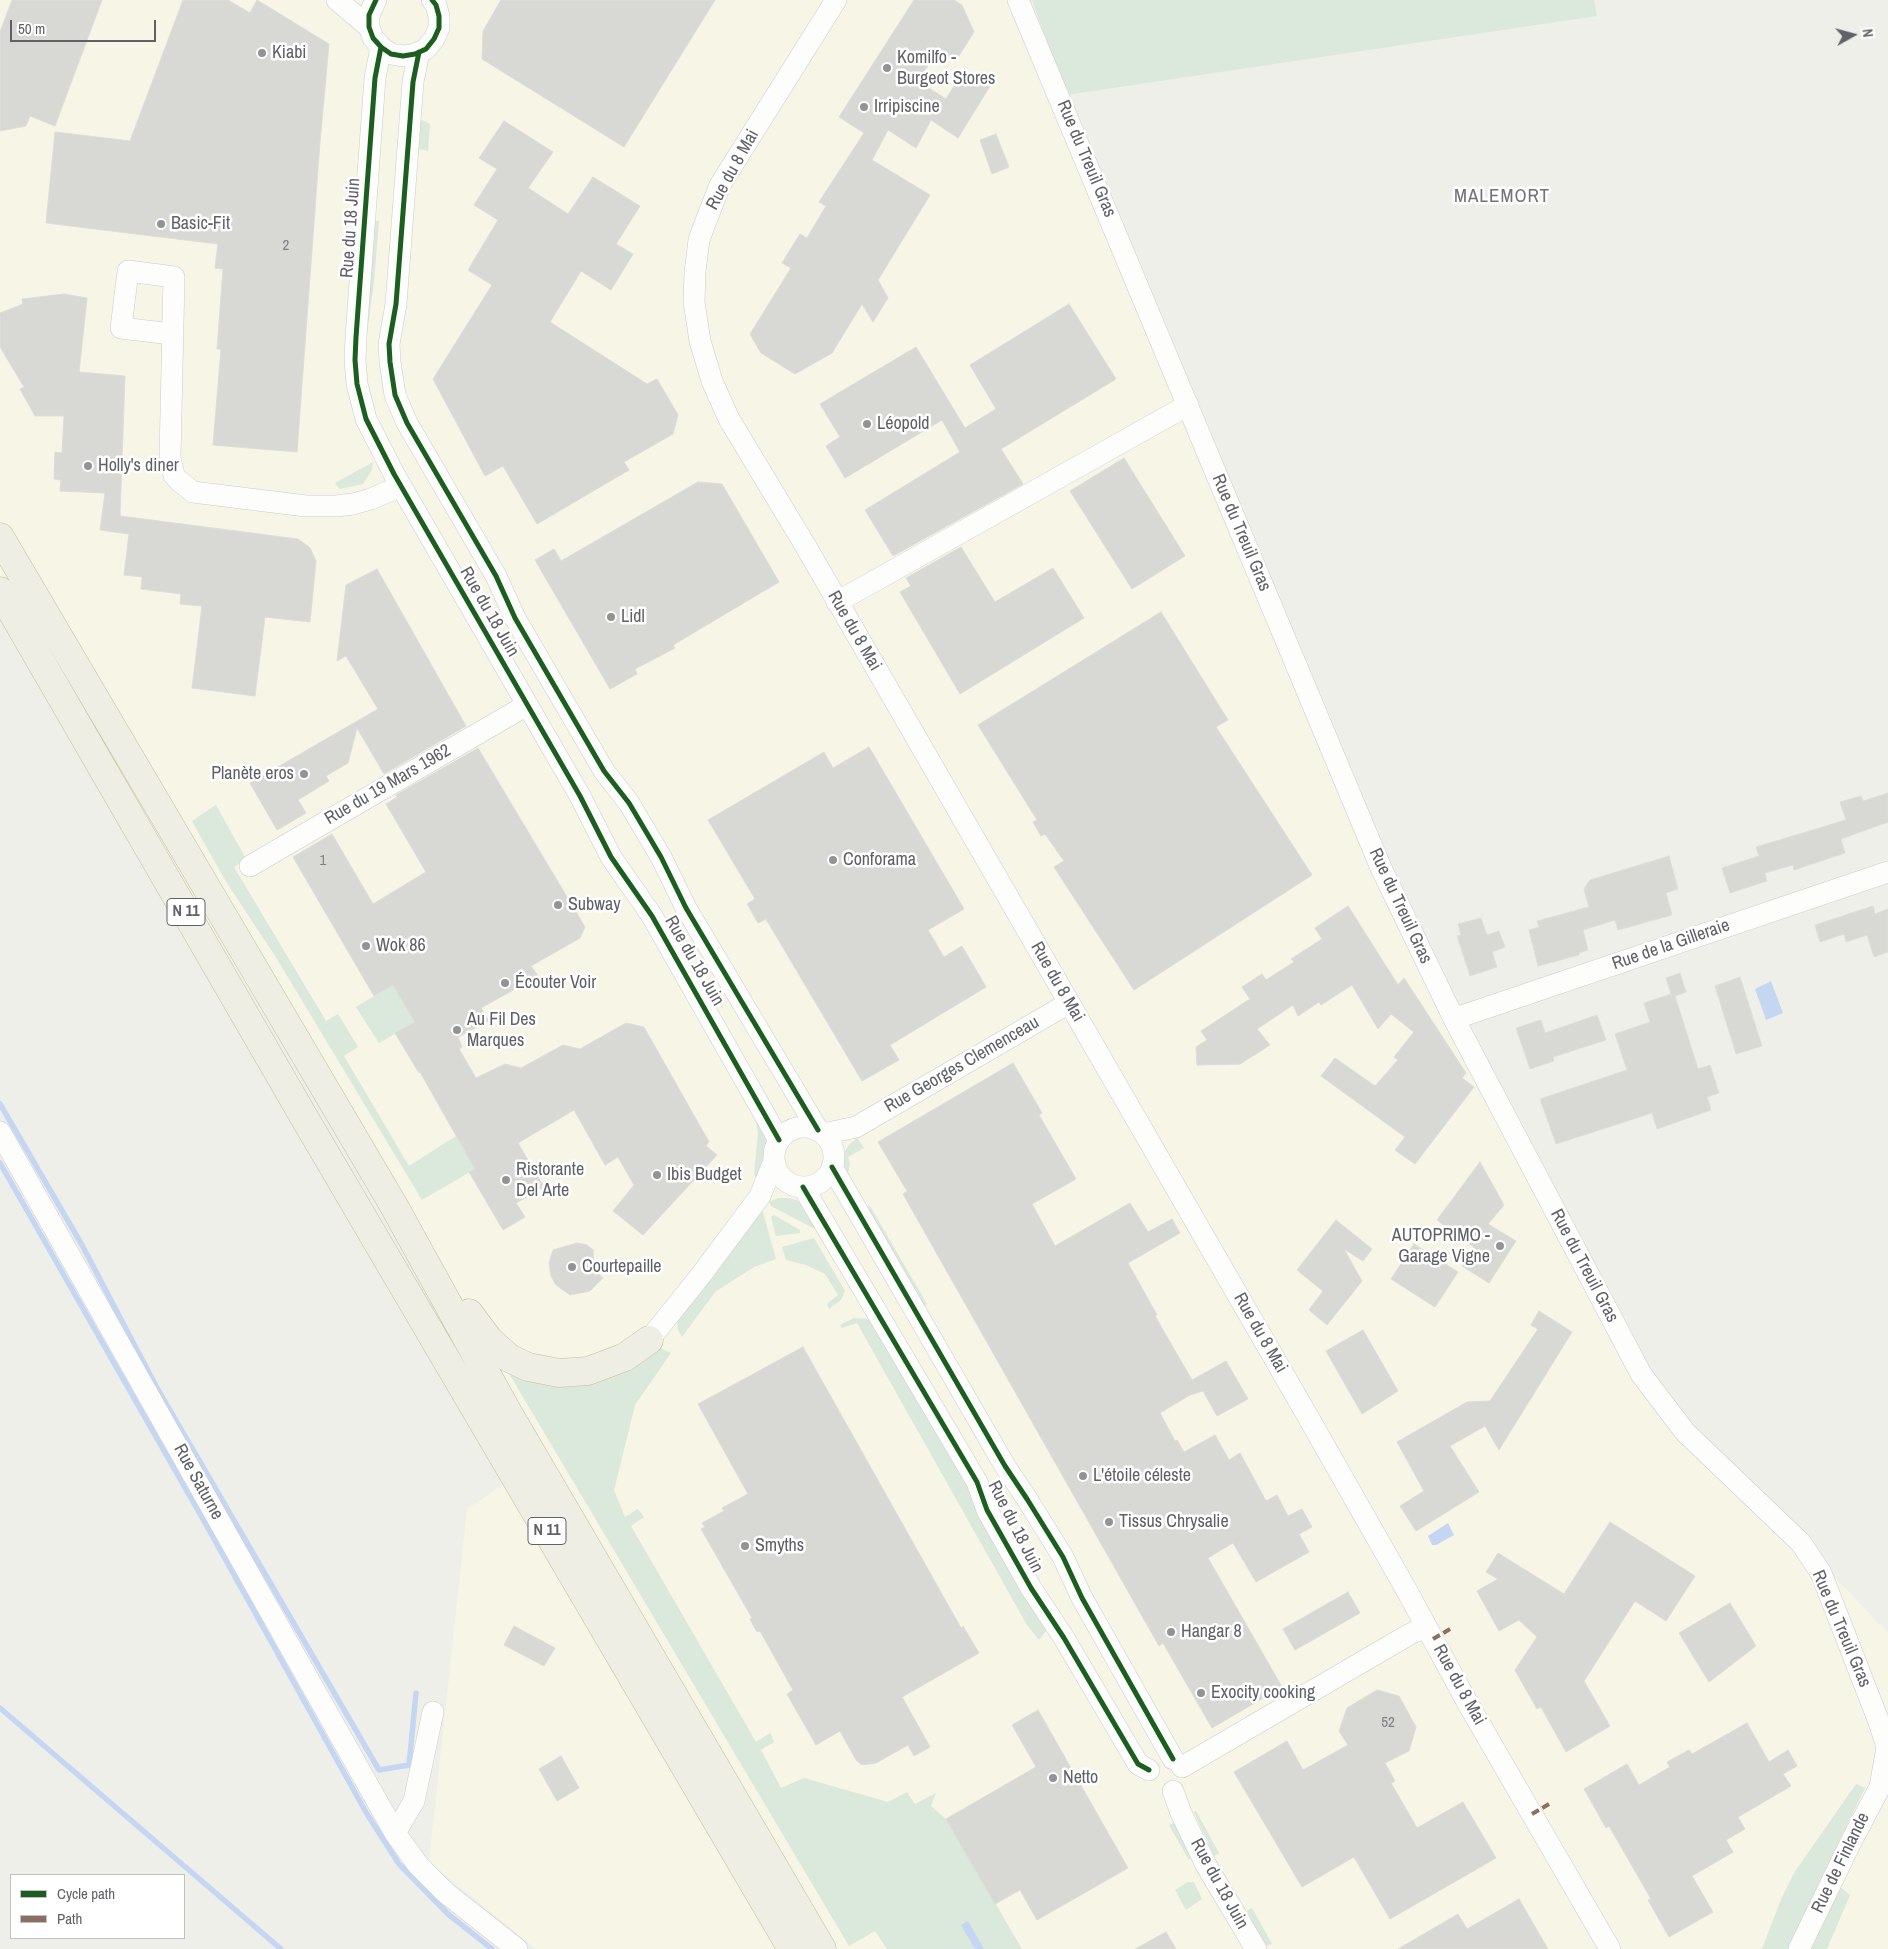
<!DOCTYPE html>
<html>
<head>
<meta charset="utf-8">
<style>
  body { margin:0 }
  #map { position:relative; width:1888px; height:1949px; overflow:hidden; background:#efefea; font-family:"Archivo Narrow",sans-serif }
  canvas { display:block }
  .legend { position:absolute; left:10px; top:1874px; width:175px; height:65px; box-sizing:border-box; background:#fff; border:1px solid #bfc0c2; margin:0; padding:6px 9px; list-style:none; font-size:15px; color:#606167 }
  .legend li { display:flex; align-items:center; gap:10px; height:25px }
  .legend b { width:25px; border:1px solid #bfc0c2 }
  .north { position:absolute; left:1828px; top:10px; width:50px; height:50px; -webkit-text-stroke:4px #fff; paint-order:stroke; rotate:83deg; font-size:14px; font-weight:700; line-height:20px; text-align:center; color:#606167 }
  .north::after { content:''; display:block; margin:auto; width:18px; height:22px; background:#606167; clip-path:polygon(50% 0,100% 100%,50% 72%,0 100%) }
  .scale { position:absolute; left:10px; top:20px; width:146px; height:22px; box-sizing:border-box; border:2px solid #606167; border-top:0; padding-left:6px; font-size:15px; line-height:18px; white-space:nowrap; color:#606167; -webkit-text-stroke:4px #fff; paint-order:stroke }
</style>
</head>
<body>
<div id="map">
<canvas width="1888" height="1949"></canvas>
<ul class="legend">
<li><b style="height:6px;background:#1b5e20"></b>Cycle path</li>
<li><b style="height:6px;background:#8d6e63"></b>Path</li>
</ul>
<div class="north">N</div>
<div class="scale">50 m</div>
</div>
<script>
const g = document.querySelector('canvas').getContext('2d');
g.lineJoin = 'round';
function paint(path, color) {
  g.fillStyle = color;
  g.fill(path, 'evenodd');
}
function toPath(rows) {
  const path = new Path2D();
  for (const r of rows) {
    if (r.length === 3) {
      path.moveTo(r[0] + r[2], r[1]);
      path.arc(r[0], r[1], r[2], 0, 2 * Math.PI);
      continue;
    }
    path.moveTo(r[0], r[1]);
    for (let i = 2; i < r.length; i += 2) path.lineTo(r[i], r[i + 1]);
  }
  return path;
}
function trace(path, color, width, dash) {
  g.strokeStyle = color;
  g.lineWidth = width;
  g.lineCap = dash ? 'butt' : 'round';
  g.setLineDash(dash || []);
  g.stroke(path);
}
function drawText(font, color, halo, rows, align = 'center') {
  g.font = font + ' "Archivo Narrow",sans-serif';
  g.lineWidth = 5;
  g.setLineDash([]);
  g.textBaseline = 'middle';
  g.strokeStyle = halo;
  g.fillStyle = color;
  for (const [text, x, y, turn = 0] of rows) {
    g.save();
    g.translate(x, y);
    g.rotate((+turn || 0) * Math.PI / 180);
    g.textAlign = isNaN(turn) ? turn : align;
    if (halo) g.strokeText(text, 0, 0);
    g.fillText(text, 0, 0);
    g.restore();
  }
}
paint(toPath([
  [0,0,1023,0,1381,868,1641,1374,1888,1633,1888,1949,536,1949,429,1862,467,1509,537,1462,3,585,0,586]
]), '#f6f5e6');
paint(toPath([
  [1032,0,1594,0,1597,16,1066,95],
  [420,119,430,124,428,151,414,148],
  [373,221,379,221,374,282,365,348,366,382,371,405,387,439,384,441,375,421,364,384,362,352],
  [373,462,372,470,363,484,340,489,335,483],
  [216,805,246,859,234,867,326,1021,338,1014,358,1047,344,1056,409,1166,456,1136,475,1169,422,1200,277,959,225,880,192,821],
  [393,985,415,1022,379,1043,356,1007],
  [759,1120,766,1140,763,1169,758,1180,754,1175,758,1133,756,1122],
  [857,1138,864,1148,848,1157,850,1164,848,1173,852,1181,844,1171,842,1162,845,1151,849,1145],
  [778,1198,788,1198,796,1200,805,1206,817,1226,813,1228,771,1206,769,1202],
  [870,1206,927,1304,922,1307,866,1207],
  [762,1209,776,1259,754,1267,715,1292,682,1337,678,1330,677,1319],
  [774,1215,800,1230,800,1233,776,1236,771,1217],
  [814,1238,845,1291,841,1300,829,1309,827,1304,838,1295,825,1274,806,1265,786,1260,782,1247],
  [854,1318,870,1319,1049,1627,1039,1640,1027,1625,857,1323,842,1328,840,1325],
  [660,1348,671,1353,635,1405,614,1490,625,1517,638,1509,644,1517,631,1526,756,1742,770,1733,774,1742,761,1750,781,1788,804,1778,888,1802,907,1792,915,1804,936,1793,931,1806,946,1819,1022,1949,887,1949,875,1931,849,1946,501,1360,530,1374,651,1352],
  [1856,1784,1865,1788,1788,1949,1762,1949,1782,1897,1794,1873],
  [1196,1811,1219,1853,1214,1856,1194,1812],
  [1174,1823,1191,1856,1189,1860,1169,1825],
  [1188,1882,1194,1882,1202,1899,1186,1910,1175,1890],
  [1839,1886,1850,1895,1827,1949,1810,1949],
  [1252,1908,1272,1944,1266,1946,1247,1911]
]), '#dae9db');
paint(toPath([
  [1771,981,1783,1013,1766,1020,1755,989],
  [1448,1523,1454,1535,1436,1545,1432,1545,1428,1536],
  [968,1921,984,1949,975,1949,961,1925]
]), '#c5d6f2');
trace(toPath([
  [0,1104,82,1245,157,1388,379,1770,409,1765,416,1693],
  [0,1163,204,1521,367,1814,399,1864,448,1914,492,1949],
  [0,1708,281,1949]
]), '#c5d6f2', 5.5);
const building = toPath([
  [12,0,102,0,55,126,30,116,26,126,0,131,0,32,12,0],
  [183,0,228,0,250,13,257,0,329,44,320,142,297,452,213,445,221,349,217,349,223,269,215,268,218,244,46,223,55,132,130,141,183,0],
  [501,0,715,0,624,147,482,59,483,31,501,0],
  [914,0,954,0,962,5,974,32,955,62,937,51,918,81,946,99,964,70,990,86,958,138,931,120,916,148,888,130,872,160,930,195,878,280,888,298,873,322,862,304,832,353,795,374,761,353,750,334,791,268,782,263,800,234,807,238,826,206,819,202,864,133,839,117,914,0],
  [504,121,553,152,528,188,568,214,593,177,640,206,616,244,633,254,611,290,581,271,550,322,647,384,657,379,678,415,673,434,624,462,629,470,537,524,503,466,485,476,433,379,492,285,468,270,498,220,474,205,497,169,479,158,504,121],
  [996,134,1009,167,992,174,980,140,996,134],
  [64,294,87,298,79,372,125,376,120,516,298,539,310,548,316,561,310,622,265,617,255,696,192,688,202,606,180,604,181,594,141,589,142,577,124,575,129,534,100,530,105,493,60,491,61,480,54,479,55,452,62,453,64,416,35,416,20,389,24,387,0,347,0,313,23,304,22,299,64,294],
  [1069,304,1116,379,1001,449,1023,484,893,556,865,510,960,452,942,420,845,478,826,446,840,437,820,404,916,347,965,428,996,409,970,365,1069,304],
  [1124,458,1185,556,1132,589,1070,491,1124,458],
  [698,482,722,484,779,582,673,645,675,648,635,669,637,674,610,689,535,560,554,549,561,561,698,482],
  [961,547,995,602,1053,568,1084,618,960,694,900,592,911,586,906,578,961,547],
  [377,569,466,726,384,774,357,728,348,763,326,776,329,781,298,800,306,813,277,830,250,783,378,709,346,656,337,661,346,585,377,569],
  [1161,612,1228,720,1216,727,1312,875,1134,990,1054,867,1064,861,1045,834,1041,836,1033,822,1037,820,978,725,1161,612],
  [869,747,964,909,928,930,944,957,962,946,986,987,890,1045,899,1060,862,1081,766,919,758,923,747,904,755,899,708,820,824,752,833,768,869,747],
  [478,748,585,927,580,938,531,966,538,976,481,1008,489,1021,458,1037,462,1047,459,1049,476,1078,505,1064,521,1068,563,1045,580,1049,626,1023,644,1027,709,1142,706,1146,717,1155,643,1235,613,1211,634,1185,618,1157,605,1165,574,1110,518,1143,544,1187,516,1203,525,1217,503,1230,469,1172,475,1169,420,1072,419,1073,395,1033,415,1022,393,985,374,996,293,857,332,834,373,904,426,872,386,804,397,797,396,795,478,748],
  [1888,793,1888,822,1841,839,1845,853,1794,870,1793,865,1765,873,1767,881,1730,893,1722,868,1759,856,1756,847,1846,820,1840,802,1861,796,1863,801,1888,793],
  [1669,856,1678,889,1666,893,1672,915,1618,930,1615,920,1583,930,1588,950,1579,953,1579,955,1538,966,1529,930,1539,927,1537,921,1589,907,1584,889,1590,880,1669,856],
  [1348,906,1398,985,1404,978,1466,1073,1462,1078,1474,1087,1415,1164,1395,1150,1405,1137,1321,1076,1335,1058,1375,1086,1398,1060,1394,1057,1414,1032,1391,1014,1378,1029,1352,985,1321,1005,1319,1002,1298,1016,1293,1005,1257,1029,1270,1045,1240,1064,1197,1065,1196,1047,1207,1040,1201,1031,1250,999,1242,987,1262,974,1266,980,1294,962,1291,959,1322,939,1315,928,1348,906],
  [1873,906,1875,914,1888,909,1888,952,1874,957,1867,935,1846,942,1844,934,1820,942,1815,925,1873,906],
  [1481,918,1487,935,1499,931,1505,947,1492,952,1497,967,1470,976,1457,936,1461,935,1458,924,1481,918],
  [1680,973,1686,992,1675,996,1698,1069,1710,1065,1719,1093,1707,1097,1711,1110,1657,1129,1652,1113,1556,1144,1540,1099,1627,1070,1615,1034,1650,1022,1644,1003,1671,994,1666,978,1680,973],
  [1740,977,1762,1046,1736,1054,1715,986,1740,977],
  [1597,1015,1606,1040,1553,1057,1554,1061,1530,1069,1516,1028,1541,1020,1545,1033,1597,1015],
  [1013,1063,1042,1113,1039,1115,1076,1179,1032,1204,1055,1246,1130,1203,1148,1232,1172,1219,1180,1233,1128,1263,1157,1315,1155,1316,1192,1380,1226,1361,1248,1399,1217,1416,1203,1391,1190,1395,1160,1413,1175,1441,1177,1440,1184,1452,1215,1435,1229,1460,1240,1453,1266,1501,1277,1495,1288,1516,1302,1509,1312,1527,1299,1534,1309,1552,1256,1582,1233,1543,1208,1558,1282,1687,1212,1728,1163,1643,1159,1646,903,1194,907,1191,878,1142,1013,1063],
  [1480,1162,1504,1205,1488,1224,1516,1241,1489,1283,1462,1266,1474,1247,1437,1220,1480,1162],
  [1336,1220,1372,1249,1363,1261,1344,1249,1362,1281,1327,1325,1309,1310,1323,1291,1297,1270,1336,1220],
  [577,1243,587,1245,593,1250,594,1270,603,1278,590,1291,570,1295,556,1285,551,1276,549,1263,553,1250,577,1243],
  [1414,1244,1458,1272,1435,1307,1391,1279,1414,1244],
  [1539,1311,1572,1332,1499,1450,1485,1426,1450,1446,1479,1492,1416,1531,1400,1506,1424,1491,1397,1442,1467,1402,1490,1401,1538,1329,1531,1325,1539,1311],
  [1363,1330,1398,1391,1362,1414,1326,1351,1363,1330],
  [803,1347,961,1628,963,1626,979,1653,902,1697,930,1747,914,1756,908,1745,876,1763,862,1765,856,1760,840,1731,816,1745,787,1694,793,1690,760,1631,757,1632,750,1619,752,1618,701,1529,705,1527,702,1523,724,1511,722,1508,748,1494,698,1404,803,1347],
  [1610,1522,1695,1576,1666,1621,1635,1601,1584,1681,1610,1726,1566,1752,1541,1707,1537,1709,1515,1670,1537,1637,1519,1620,1499,1631,1477,1591,1498,1579,1486,1572,1498,1553,1564,1594,1610,1522],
  [1348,1592,1360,1613,1295,1650,1283,1629,1348,1592],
  [1730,1603,1756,1646,1709,1682,1679,1633,1730,1603],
  [514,1626,555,1648,544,1666,504,1645,514,1626],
  [1377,1690,1399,1696,1416,1727,1409,1751,1385,1763,1395,1781,1391,1783,1417,1828,1463,1802,1496,1858,1390,1919,1354,1857,1302,1887,1234,1772,1287,1741,1303,1770,1348,1745,1339,1731,1347,1708,1377,1690],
  [1038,1710,1128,1868,1037,1920,1020,1890,995,1904,946,1819,1036,1767,1012,1725,1038,1710],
  [1747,1723,1769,1762,1788,1750,1797,1766,1783,1774,1791,1786,1738,1817,1745,1829,1726,1840,1733,1852,1692,1876,1713,1912,1669,1937,1648,1900,1651,1899,1609,1826,1606,1828,1584,1789,1627,1764,1639,1785,1670,1767,1667,1762,1689,1750,1692,1754,1747,1723],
  [561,1756,579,1788,557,1801,539,1769,561,1756],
  [1519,1899,1548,1949,1398,1949,1458,1914,1467,1929,1519,1899],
  [1166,1932,1176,1949,1135,1949,1166,1932]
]);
paint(building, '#d8d8d5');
trace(building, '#deddd9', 1);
const minor = toPath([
  [337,0,369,27],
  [376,0,369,15,369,27,373,38,381,47,391,54,403,56,415,54,426,49,434,39,439,28,439,16,436,5,432,0],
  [836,0,720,185,704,226,699,240,695,272,694,302,700,341,712,381,729,419,805,545,1307,1415,1407,1591,1467,1702,1610,1949],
  [1018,0,1381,868,1453,1017,1641,1374,1685,1432,1801,1543,1821,1573,1879,1722,1887,1747,1880,1787,1852,1840,1799,1949],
  [381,47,375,78,356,337,355,360,357,384,366,419,394,474,580,796,611,857,652,916,779,1140],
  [419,52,413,82,396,304,389,344,390,362,395,395,407,423,496,576,515,618,604,771,629,803,661,857,686,908,818,1130],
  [172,334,121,328,128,271,174,277,170,458,174,475,178,480,193,492,306,506,336,506,353,504,371,499,401,486],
  [837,602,1188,405],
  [250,866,527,705],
  [1453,1017,1465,1015,1888,872],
  [804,1157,30],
  [0,1132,395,1833,418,1865,446,1893,517,1949],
  [823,1134,856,1127,1069,1003],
  [832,1167,1005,1466,1027,1499,1063,1557,1082,1598,1173,1759],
  [803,1187,977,1482,987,1510,1031,1588,1064,1638,1138,1764,1149,1770],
  [649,1340,701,1275,760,1196,774,1161],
  [1182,1767,1410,1634,1426,1627],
  [1173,1791,1181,1813,1206,1865,1256,1949],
  [395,1833,414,1801,433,1712]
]);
const highway = toPath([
  [0,537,394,1206,507,1411,822,1949],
  [0,591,301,1112,792,1949],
  [469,1313,489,1340,509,1358,528,1367,559,1373,588,1371,625,1357,649,1340]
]);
trace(minor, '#ccc', 22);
trace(highway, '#c2bf9b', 29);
trace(minor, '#fdfdfc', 21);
trace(highway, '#eeeee4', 28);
trace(toPath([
  [1433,1639,1450,1629],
  [1532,1814,1549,1804]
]), '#8d6e63', 4, [8, 4]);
trace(toPath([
  [376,0,369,15,369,27,373,38,381,47,391,54,403,56,415,54,426,49,434,39,439,28,439,16,436,5,432,0],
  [381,47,375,78,356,337,355,360,357,384,366,419,394,474,580,796,611,857,652,916,779,1140],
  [419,52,413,82,396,304,389,344,390,362,395,395,407,423,496,576,515,618,604,771,629,803,661,857,686,908,818,1130],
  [832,1167,1005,1466,1027,1499,1063,1557,1082,1598,1173,1759],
  [803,1187,977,1482,987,1510,1031,1588,1064,1638,1138,1764,1149,1770]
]), '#1b5e20', 5);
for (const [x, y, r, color] of [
  [262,53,5,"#929395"],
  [887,68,5,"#929395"],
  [864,107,5,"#929395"],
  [161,224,5,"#929395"],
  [867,424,5,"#929395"],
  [88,466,5,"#929395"],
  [611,617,5,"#929395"],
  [304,774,5,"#929395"],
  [833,860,5,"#929395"],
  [558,905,5,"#929395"],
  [366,946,5,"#929395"],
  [505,983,5,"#929395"],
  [457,1030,5,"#929395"],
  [657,1175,5,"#929395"],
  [506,1180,5,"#929395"],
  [1500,1246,5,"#929395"],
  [572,1267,5,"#929395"],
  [1083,1476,5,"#929395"],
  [1109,1522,5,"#929395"],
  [745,1546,5,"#929395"],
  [1171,1632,5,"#929395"],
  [1201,1693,5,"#929395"],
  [1053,1778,5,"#929395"]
]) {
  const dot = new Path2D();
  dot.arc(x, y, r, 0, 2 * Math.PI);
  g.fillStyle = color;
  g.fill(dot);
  trace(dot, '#fff', 2);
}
drawText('15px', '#7e7f83', null, [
  ["2",286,246],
  ["1",323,861],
  ["52",1388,1723]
]);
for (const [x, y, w] of [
  [186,912,38],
  [547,1531,38]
]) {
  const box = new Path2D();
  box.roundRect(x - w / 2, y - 13.5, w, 27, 4);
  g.fillStyle = '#fff';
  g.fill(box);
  trace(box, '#606167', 1);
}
drawText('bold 16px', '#606167', null, [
  ["N 11",186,912],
  ["N 11",547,1531]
]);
drawText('18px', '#606167', '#fff', [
  ["Kiabi",272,53],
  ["Komilfo -",897,58],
  ["Burgeot Stores",897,79],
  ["Irripiscine",874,107],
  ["Basic-Fit",171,224],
  ["Léopold",877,424],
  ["Holly's diner",98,466],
  ["Lidl",621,617],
  ["Planète eros",294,774,"right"],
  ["Conforama",843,860],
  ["Subway",568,905],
  ["Wok 86",376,946],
  ["Écouter Voir",515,983],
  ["Au Fil Des",467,1020],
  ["Marques",467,1041],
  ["Ristorante",516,1170],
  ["Del Arte",516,1191],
  ["Ibis Budget",667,1175],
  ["AUTOPRIMO -",1490,1236,"right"],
  ["Garage Vigne",1490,1257,"right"],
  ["Courtepaille",582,1267],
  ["L'étoile céleste",1093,1476],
  ["Tissus Chrysalie",1119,1522],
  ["Smyths",755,1546],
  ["Hangar 8",1181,1632],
  ["Exocity cooking",1211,1693],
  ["Netto",1063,1778]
], 'left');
drawText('18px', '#606167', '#fff', [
  ["Rue du Treuil Gras",1086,159,67],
  ["Rue du 8 Mai",733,170,-61],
  ["Rue du 18 Juin",351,228,-86],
  ["Rue du Treuil Gras",1241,533,67],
  ["Rue du 18 Juin",489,612,60],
  ["Rue du 8 Mai",854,631,60],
  ["Rue du 19 Mars 1962",388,785,-30],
  ["Rue du Treuil Gras",1400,906,65],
  ["Rue de la Gilleraie",1671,945,-19],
  ["Rue du 18 Juin",694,961,60],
  ["Rue du 8 Mai",1057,982,60],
  ["Rue Georges Clemenceau",962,1065,-30],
  ["Rue du Treuil Gras",1584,1266,62],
  ["Rue du 8 Mai",1260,1333,60],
  ["Rue Saturne",198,1482,61],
  ["Rue du 18 Juin",1015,1527,63],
  ["Rue du Treuil Gras",1841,1629,67],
  ["Rue du 8 Mai",1459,1685,61],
  ["Rue de Finlande",1841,1863,-64],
  ["Rue du 18 Juin",1219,1884,61]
]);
g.letterSpacing = '1px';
drawText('19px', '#717379', '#fff', [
  ["MALEMORT",1502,197]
]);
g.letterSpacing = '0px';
</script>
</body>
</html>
